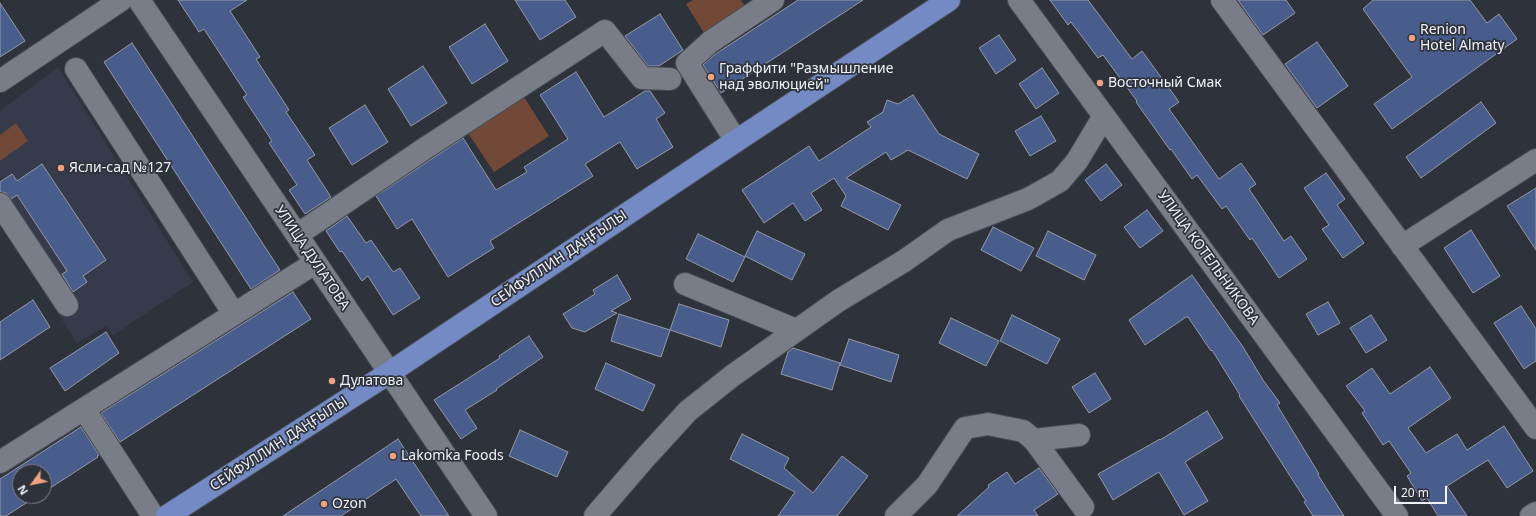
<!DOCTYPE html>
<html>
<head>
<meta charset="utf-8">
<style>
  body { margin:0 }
  #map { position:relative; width:1536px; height:516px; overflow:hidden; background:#2e323b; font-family:"Noto Sans",sans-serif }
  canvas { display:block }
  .north { position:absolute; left:12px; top:464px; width:40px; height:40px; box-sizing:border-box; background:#2e323b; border:1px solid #7c7f87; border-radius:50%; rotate:237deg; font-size:11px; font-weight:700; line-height:16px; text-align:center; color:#f0f3f9 }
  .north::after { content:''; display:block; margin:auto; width:14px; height:18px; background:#f2a17e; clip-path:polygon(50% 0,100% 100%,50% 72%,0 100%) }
  .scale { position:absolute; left:1394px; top:486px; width:53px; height:18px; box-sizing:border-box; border:2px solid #f0f3f9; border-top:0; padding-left:5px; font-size:12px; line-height:14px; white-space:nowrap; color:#f0f3f9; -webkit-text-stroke:3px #2e323b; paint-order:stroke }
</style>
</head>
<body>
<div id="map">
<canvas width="1536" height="516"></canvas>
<div class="north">N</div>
<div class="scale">20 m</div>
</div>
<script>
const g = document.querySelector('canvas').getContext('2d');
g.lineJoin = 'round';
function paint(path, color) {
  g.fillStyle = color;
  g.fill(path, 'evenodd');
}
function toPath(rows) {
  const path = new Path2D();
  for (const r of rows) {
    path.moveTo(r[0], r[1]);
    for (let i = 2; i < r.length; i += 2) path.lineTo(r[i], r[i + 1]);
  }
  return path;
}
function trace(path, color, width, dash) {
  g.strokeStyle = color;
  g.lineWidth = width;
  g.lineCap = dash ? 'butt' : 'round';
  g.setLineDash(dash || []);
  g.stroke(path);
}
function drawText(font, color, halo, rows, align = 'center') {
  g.font = font + ' "Noto Sans",sans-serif';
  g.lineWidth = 3.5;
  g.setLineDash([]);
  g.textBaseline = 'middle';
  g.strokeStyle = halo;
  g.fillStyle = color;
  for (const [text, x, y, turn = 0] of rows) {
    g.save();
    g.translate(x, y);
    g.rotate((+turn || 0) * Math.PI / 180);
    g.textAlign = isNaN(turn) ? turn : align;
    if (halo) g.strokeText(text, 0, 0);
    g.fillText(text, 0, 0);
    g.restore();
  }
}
paint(toPath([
  [58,67,193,282,113,335,106,326,77,343,0,224,0,111]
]), '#353b4a');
paint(toPath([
  [693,0,741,0,746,8,704,33,686,4],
  [524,97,549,136,494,172,468,133],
  [16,123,28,141,0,161,0,135]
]), '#724836');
const building = toPath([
  [178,0,247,0,230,11,260,57,256,59,289,110,286,112,315,155,307,160,331,197,305,214,289,190,297,185,269,143,272,141,243,97,247,95,204,29,199,32,178,0],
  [515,0,565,0,576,17,540,40,515,0],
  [798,0,863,0,721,93,703,65,714,55,798,0],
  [1050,0,1088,0,1132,59,1142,51,1179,102,1169,109,1219,179,1241,163,1256,184,1249,189,1284,241,1291,236,1307,259,1279,278,1252,238,1250,240,1226,206,1222,209,1197,175,1192,179,1171,149,1170,150,1136,102,1137,101,1103,55,1098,58,1071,22,1068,25,1050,0],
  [1238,0,1286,0,1295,13,1263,35,1238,0],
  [1373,0,1470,0,1487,23,1499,14,1517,39,1392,129,1374,104,1412,77,1363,9,1373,0],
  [0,3,25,41,0,57,0,3],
  [660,14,683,50,659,66,648,66,625,36,660,14],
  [485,24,508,61,472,84,449,47,485,24],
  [999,35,1016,60,996,74,979,48,999,35],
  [1317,42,1348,86,1317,108,1285,64,1317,42],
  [132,43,280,270,251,289,104,62,132,43],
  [423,66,447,103,411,126,388,89,423,66],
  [1042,68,1059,93,1036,109,1019,84,1042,68],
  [576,72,604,117,645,91,650,91,665,113,656,119,673,147,637,169,620,142,585,164,593,176,490,241,494,248,448,277,412,219,397,229,376,196,463,138,496,190,527,172,524,167,568,139,540,95,576,72],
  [913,95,939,134,979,154,967,179,908,150,891,160,886,152,846,178,901,205,888,230,841,206,846,196,834,178,811,193,822,210,805,221,793,203,764,223,742,190,809,146,819,161,871,127,867,122,883,112,887,100,898,104,913,95],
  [1481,102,1496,123,1421,178,1406,157,1481,102],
  [365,105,388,142,352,165,329,128,365,105],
  [1041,116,1056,141,1030,156,1015,131,1041,116],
  [42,164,106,260,83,276,87,282,73,292,62,274,67,271,17,195,11,199,6,193,0,192,0,182,12,174,17,181,42,164],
  [1106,164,1122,185,1101,201,1085,180,1106,164],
  [1326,173,1345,199,1337,205,1364,243,1343,258,1322,229,1329,225,1304,188,1326,173],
  [1536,188,1536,250,1507,206,1536,188],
  [1147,210,1163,231,1140,248,1124,227,1147,210],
  [347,216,366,243,371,240,393,272,400,268,420,298,393,315,368,276,362,281,342,251,340,252,326,231,347,216],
  [993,227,1034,248,1021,271,981,250,993,227],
  [1471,230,1500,276,1473,293,1444,248,1471,230],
  [757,231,805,254,792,280,745,256,757,231],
  [1048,231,1096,255,1084,280,1036,256,1048,231],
  [698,234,745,257,733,282,686,259,698,234],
  [617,275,631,299,611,311,617,313,585,332,572,328,563,314,595,294,593,290,617,275],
  [1192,275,1243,347,1263,380,1280,403,1277,405,1319,474,1318,475,1344,516,1313,516,1304,502,1306,501,1239,396,1240,395,1212,350,1211,351,1188,317,1186,317,1145,345,1129,320,1192,275],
  [293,292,311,319,120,442,101,413,293,292],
  [33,300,50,327,0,360,0,322,33,300],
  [1328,302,1340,323,1318,335,1306,314,1328,302],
  [679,304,729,320,721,347,670,330,679,304],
  [1521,306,1536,329,1536,361,1524,369,1494,323,1521,306],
  [619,314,670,330,661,357,611,341,619,314],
  [1012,315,1060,339,1047,364,1000,341,1012,315],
  [1371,315,1387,340,1366,353,1350,328,1371,315],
  [951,318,999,341,986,366,939,343,951,318],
  [106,332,119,353,65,391,50,368,106,332],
  [529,336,543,357,496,389,497,390,465,410,477,428,461,439,434,400,500,358,499,356,529,336],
  [849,339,899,355,891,382,840,365,849,339],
  [793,348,840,363,832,390,781,374,788,352,793,348],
  [606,363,655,385,643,411,595,389,606,363],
  [1430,367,1451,398,1408,428,1426,453,1457,434,1467,450,1504,426,1533,471,1507,488,1488,460,1447,486,1467,516,1438,516,1427,498,1422,501,1407,476,1411,473,1389,441,1383,445,1362,413,1365,411,1346,386,1372,368,1390,394,1430,367],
  [1095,373,1111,399,1089,413,1072,387,1095,373],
  [1207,411,1223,438,1185,462,1208,501,1184,515,1159,472,1113,500,1098,474,1160,439,1160,440,1207,411],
  [81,427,99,455,97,456,98,457,44,492,44,472,20,472,20,496,37,496,6,516,0,516,0,479,81,427],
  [520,430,568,452,557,477,509,456,520,430],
  [742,434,789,458,784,468,813,493,842,456,868,476,837,516,778,516,795,492,730,459,742,434],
  [398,439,449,516,421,516,396,479,341,516,283,516,398,439],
  [1039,468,1058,494,1034,510,1038,516,957,516,989,487,988,485,1007,472,1015,484,1039,468]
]);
paint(building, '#495d8c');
trace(building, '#9499a5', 1);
const minor = toPath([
  [139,0,486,516],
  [1019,0,1397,516],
  [1222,0,1536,428],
  [76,69,234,314],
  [0,81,121,0],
  [736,141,687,63,710,42,773,0],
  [0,204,67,305],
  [297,235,424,149,605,31,642,78,670,79],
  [1402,246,1536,160],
  [685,284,796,330],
  [84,409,153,516],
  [1034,440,1083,507],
  [0,462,315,263],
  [595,516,644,459,688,411,732,376,838,301,904,261,948,230,1028,199,1060,181,1077,161,1104,116],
  [896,516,927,485,965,428,988,424,1023,431,1034,440,1079,435],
  [1531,516,1536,513]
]);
const major = toPath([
  [167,516,389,373,736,141,949,0]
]);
trace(minor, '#4a4e56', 24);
trace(major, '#4a4e56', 24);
trace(minor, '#787d87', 22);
trace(major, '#738ac4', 22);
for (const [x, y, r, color] of [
  [1412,38,4,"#f2a17e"],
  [711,77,4,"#f2a17e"],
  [1100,83,4,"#f2a17e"],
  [61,168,4,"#f2a17e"],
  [332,381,4,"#f2a17e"],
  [393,456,4,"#f2a17e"],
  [324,504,4,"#f2a17e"]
]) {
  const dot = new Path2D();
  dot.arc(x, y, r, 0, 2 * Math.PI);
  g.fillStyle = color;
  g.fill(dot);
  trace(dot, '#2e323b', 1.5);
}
drawText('14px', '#f0f3f9', '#2e323b', [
  ["Renion",1420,30],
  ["Hotel Almaty",1420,46],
  ["Граффити \"Размышление",719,69],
  ["над эволюцией\"",719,85],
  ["Восточный Смак",1108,83],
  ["Ясли-сад №127",69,168],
  ["Дулатова",340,381],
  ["Lakomka Foods",401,456],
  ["Ozon",332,504]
], 'left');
drawText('14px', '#f0f3f9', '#2e323b', [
  ["УЛИЦА ДУЛАТОВА",312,258,56],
  ["УЛИЦА КОТЕЛЬНИКОВА",1208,258,54],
  ["СЕЙФУЛЛИН ДАҢҒЫЛЫ",559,259,-34],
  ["СЕЙФУЛЛИН ДАҢҒЫЛЫ",279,444,-33]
]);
</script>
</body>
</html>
